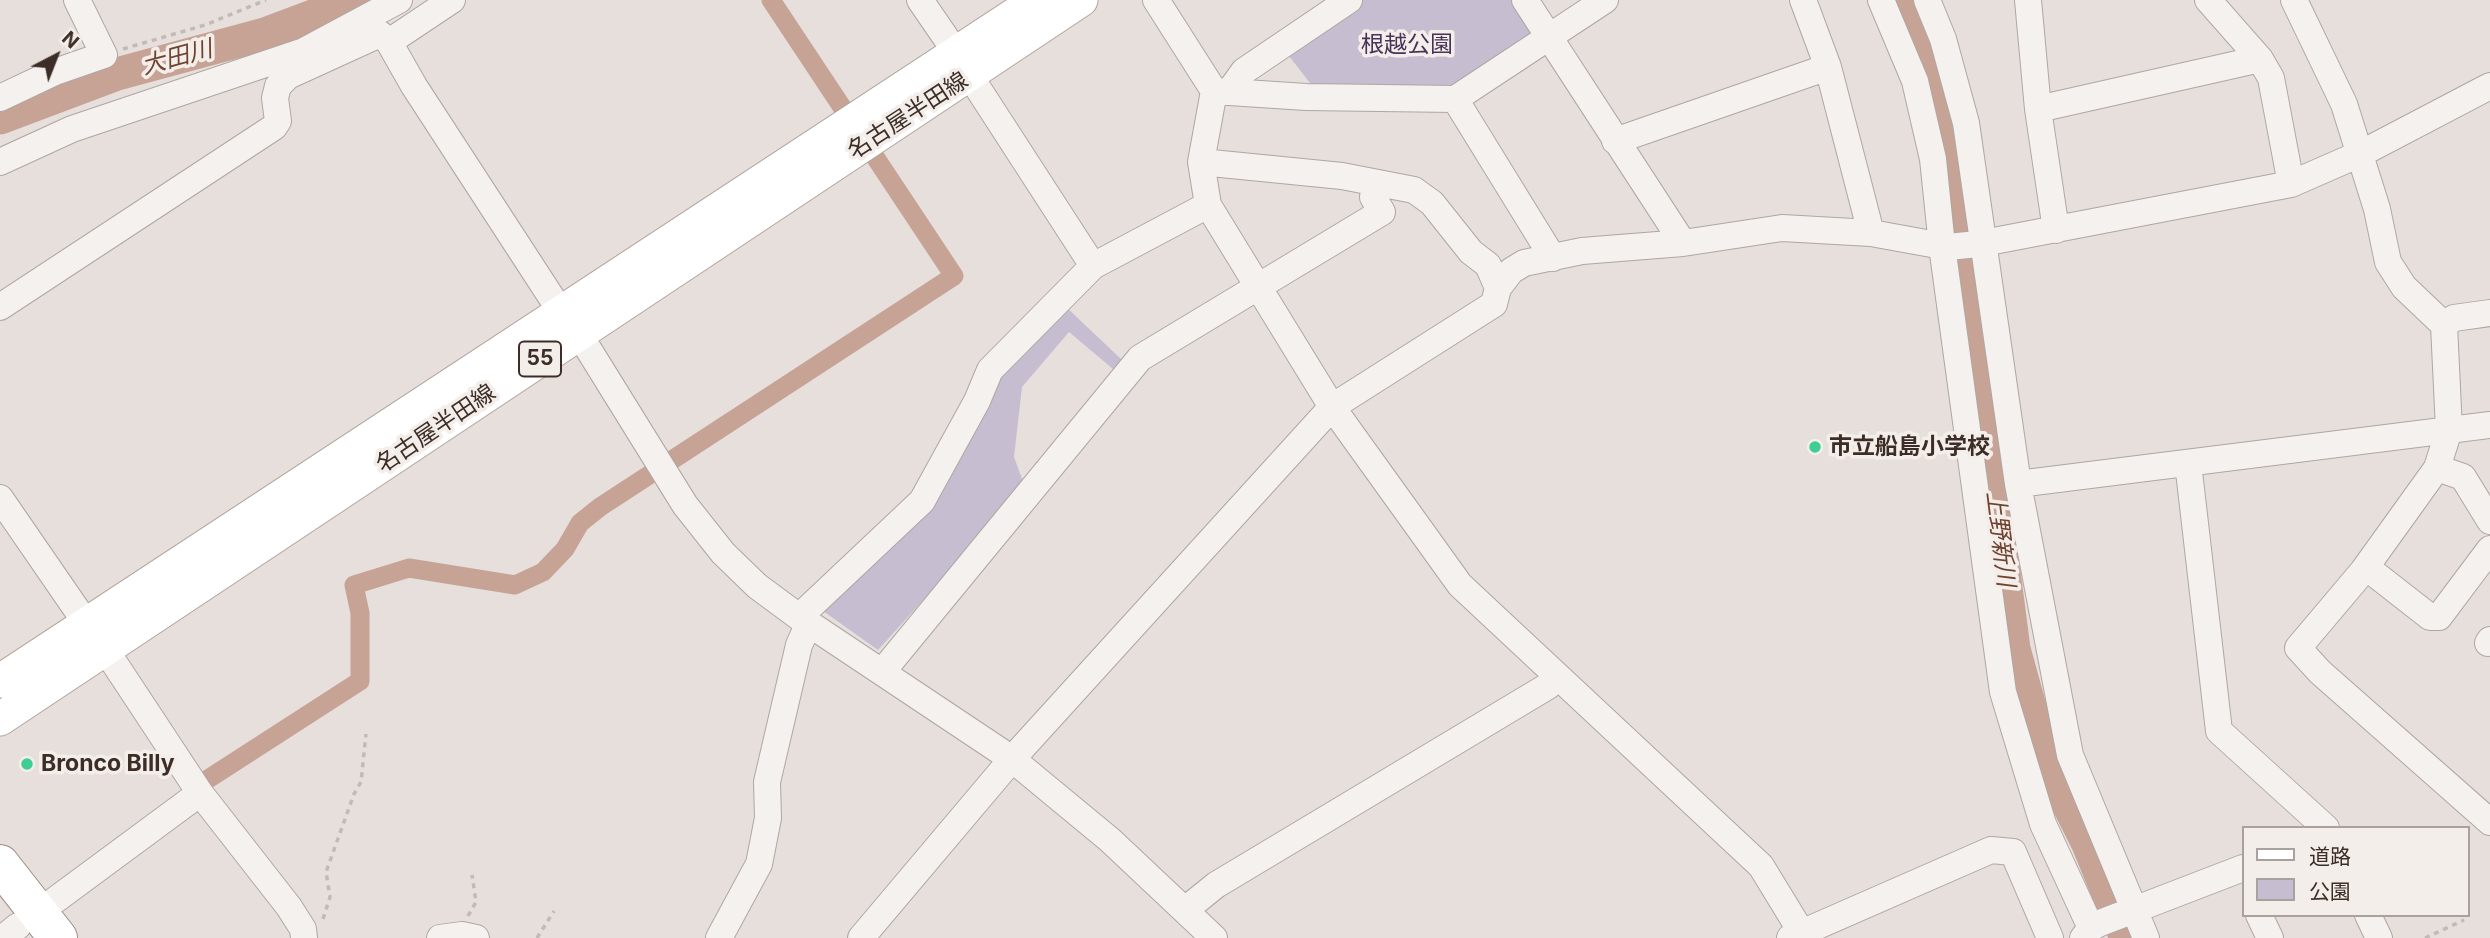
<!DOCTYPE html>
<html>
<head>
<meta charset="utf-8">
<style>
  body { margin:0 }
  #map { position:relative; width:2490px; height:938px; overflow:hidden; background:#e6dfdc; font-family:Inter,"Noto Sans JP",sans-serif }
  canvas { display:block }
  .legend { position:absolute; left:2242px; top:826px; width:228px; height:91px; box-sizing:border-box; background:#f4eeeb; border:2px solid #aaa19c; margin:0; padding:9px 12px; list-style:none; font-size:21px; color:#3c2e26 }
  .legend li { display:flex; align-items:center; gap:14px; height:35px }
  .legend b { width:35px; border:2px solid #aaa19c }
  .north { position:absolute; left:21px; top:21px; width:70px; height:70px; -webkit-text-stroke:5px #f4eeeb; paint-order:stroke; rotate:42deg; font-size:19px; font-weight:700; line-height:28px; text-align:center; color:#3c2e26 }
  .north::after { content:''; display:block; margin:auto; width:24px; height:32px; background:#3c2e26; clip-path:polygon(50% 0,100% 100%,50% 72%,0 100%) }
</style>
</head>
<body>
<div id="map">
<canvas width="2490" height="938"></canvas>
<ul class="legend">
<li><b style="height:9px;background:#fff"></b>道路</li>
<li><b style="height:19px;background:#c6bdd0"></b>公園</li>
</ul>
<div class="north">N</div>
</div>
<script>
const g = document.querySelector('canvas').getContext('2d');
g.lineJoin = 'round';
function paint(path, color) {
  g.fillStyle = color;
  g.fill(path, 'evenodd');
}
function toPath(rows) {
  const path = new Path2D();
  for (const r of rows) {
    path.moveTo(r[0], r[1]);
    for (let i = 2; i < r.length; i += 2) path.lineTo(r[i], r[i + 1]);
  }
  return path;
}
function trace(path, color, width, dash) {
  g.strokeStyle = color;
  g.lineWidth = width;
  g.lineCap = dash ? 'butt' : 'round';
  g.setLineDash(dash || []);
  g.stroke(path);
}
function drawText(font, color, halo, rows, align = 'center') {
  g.font = font + ' Inter,"Noto Sans JP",sans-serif';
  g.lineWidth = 7;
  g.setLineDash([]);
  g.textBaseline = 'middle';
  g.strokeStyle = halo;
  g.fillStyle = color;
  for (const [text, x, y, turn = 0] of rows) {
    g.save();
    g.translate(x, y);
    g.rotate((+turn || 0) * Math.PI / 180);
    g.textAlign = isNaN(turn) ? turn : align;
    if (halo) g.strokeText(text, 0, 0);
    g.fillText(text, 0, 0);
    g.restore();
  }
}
paint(toPath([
  [1362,0,1512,0,1531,29,1529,38,1450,91,1313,87,1286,52],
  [1064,305,1122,360,1113,369,1069,332,1022,387,1014,457,1025,487,878,650,816,606,926,504,998,371]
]), '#c6bdd0');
trace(toPath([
  [205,781,360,681,360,613,354,585,409,568,515,585,543,572,565,549,580,523,600,507,954,276,771,0]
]), '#c7a396', 19);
trace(toPath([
  [1909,0,1932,54,1945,116,2014,649,2043,754,2088,844,2126,938],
  [0,118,117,74,265,34,355,0]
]), '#c7a396', 33);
const minor = toPath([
  [920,0,955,51],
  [1525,0,1683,243],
  [1803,0,1828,67,1871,233],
  [1881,0,1915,81,1933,159,1942,246,2003,692,2043,824,2091,928],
  [1927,0,1943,39,1966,123,2018,484,2070,755,2146,938],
  [2028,0,2038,109,2056,230],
  [2208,0,2260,59,2271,78,2291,184],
  [2294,0,2344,104,2377,209,2388,262,2404,287,2444,325,2449,430,2437,468,2363,571,2298,648,2320,672,2490,822],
  [389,42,452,0],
  [970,76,1093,266],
  [1214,91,1306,97,1455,99,1553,258],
  [1229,92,1244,71,1349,0],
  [0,98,55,72,104,55,77,0],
  [1455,99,1605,0],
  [2038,109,2260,59],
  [1615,141,1828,67],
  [0,162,72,129,304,51,399,0],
  [1201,162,1342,176,1414,190,1432,203,1471,252,1488,265,1498,288],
  [1208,205,1332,407,1460,585,1761,866,1805,938],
  [0,307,274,127,278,121,275,98,278,86,288,76,380,34,389,42,414,86,561,312,579,334,685,505,723,553,757,586,799,617,1012,759,1110,840,1214,938],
  [2444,325,2454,318,2490,313],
  [2188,463,2219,731,2326,828],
  [2437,468,2463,477,2490,521],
  [2018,484,2490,425],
  [0,498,86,623],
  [2366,567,2430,617,2439,617,2490,549],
  [799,617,922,501,977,401,990,370,1093,266,1208,205,1201,162,1214,91,1156,0],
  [2488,643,2490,640],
  [105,649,200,793,289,907,303,929,304,938],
  [882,672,1140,358,1382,212,1373,197],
  [1185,910,1216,885,1548,686,1557,677],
  [39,912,200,793],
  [2259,915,2270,938],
  [2368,915,2379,938],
  [3,938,18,926],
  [440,938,462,935,476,938],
  [719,938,759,864,768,818,767,782,799,645,809,623],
  [861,938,1012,759,1332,407,1494,304,1498,288,1511,271,1524,263,1582,251,1683,243,1782,228,1871,233,1948,247,1978,244,2291,184,2362,153,2490,86],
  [1790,938,1991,850,2013,852,2050,938],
  [2083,938,2091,928,2100,923,2243,868]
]);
const major = toPath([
  [0,681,1037,0],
  [0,719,1081,0]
]);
const highway = toPath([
  [0,864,58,938]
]);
trace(minor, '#b0a6a2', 28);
trace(major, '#b2a39b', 35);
trace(highway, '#9d8c83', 40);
trace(toPath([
  [123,49,205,25,266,0],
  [468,916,476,902,472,875],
  [323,919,330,897,326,872,354,794,361,782,366,734],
  [537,938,554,911],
  [2425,938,2464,920]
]), '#c1bab6', 3.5, [5, 5]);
trace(minor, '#f5f1ee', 26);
trace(major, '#fff', 33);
trace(highway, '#fff', 38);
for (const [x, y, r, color] of [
  [1815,447,7,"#3ece93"],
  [27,764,7,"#3ece93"]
]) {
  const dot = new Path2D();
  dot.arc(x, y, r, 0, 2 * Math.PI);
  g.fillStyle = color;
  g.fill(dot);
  trace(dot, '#f4eeeb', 2.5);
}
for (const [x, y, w] of [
  [540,359,42]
]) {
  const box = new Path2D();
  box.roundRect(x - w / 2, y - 17.5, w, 35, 5);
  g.fillStyle = '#f4eeeb';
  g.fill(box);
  trace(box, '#3c2e26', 2);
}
drawText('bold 21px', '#3c2e26', null, [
  ["55",540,359]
]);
drawText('23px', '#483358', '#f4eeeb', [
  ["根越公園",1407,45]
]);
drawText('23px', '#3c2e26', '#f4eeeb', [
  ["名古屋半田線",908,116,-33],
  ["名古屋半田線",436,429,-34]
]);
drawText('bold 23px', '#3c2e26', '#f4eeeb', [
  ["市立船島小学校",1829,447],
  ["Bronco Billy",41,764]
], 'left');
drawText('italic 24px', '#704330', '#f4eeeb', [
  ["大田川",177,58,-15],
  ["上野新川",2000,539,83]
]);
</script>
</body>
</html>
